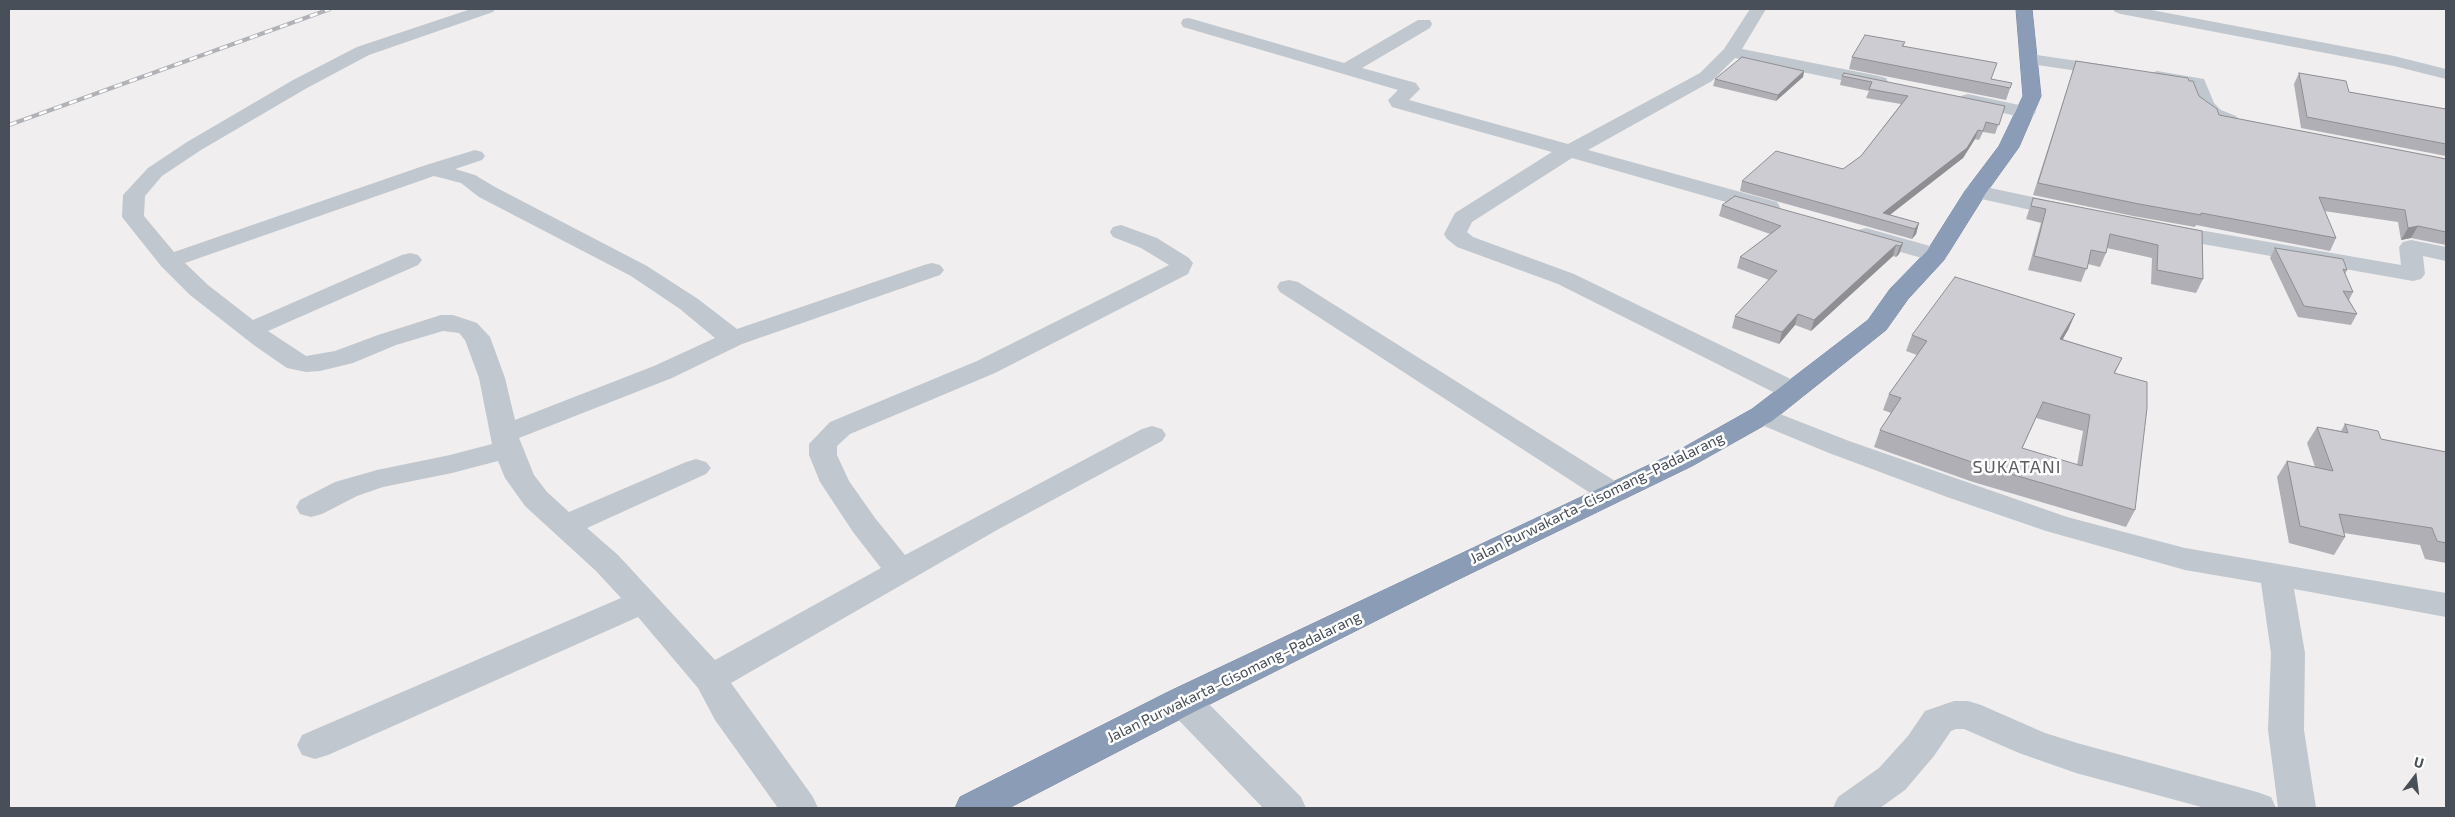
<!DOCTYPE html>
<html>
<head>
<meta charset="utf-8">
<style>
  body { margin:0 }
  #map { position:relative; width:2455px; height:817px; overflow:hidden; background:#f0eeee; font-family:"Exo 2",sans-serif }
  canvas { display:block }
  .frame { position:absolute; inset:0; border:10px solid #484f58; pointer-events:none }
  .north { position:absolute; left:2390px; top:752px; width:50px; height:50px; -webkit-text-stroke:4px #fff; paint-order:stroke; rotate:15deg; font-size:14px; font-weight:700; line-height:20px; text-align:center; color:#484f58 }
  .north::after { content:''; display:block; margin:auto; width:18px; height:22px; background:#484f58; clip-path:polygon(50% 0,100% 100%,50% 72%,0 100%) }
</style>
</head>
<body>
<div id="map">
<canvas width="2455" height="817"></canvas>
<div class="frame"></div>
<div class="north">U</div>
</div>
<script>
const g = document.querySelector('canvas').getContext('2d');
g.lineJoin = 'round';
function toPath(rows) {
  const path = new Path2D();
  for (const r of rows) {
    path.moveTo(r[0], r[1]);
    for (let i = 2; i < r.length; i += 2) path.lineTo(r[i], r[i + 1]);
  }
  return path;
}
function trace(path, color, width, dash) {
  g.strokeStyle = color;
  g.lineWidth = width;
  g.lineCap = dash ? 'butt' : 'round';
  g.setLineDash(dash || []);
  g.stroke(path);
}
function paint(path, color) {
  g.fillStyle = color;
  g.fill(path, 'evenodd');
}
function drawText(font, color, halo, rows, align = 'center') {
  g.font = font + ' "Exo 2",sans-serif';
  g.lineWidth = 5;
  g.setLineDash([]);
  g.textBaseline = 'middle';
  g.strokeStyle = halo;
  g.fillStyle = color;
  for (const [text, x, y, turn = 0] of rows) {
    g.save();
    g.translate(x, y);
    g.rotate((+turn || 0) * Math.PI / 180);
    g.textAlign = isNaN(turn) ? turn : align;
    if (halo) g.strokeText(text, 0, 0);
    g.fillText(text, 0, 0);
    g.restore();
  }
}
const highway = toPath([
  [2016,9,2032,9,2041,96,2019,147,1986,193,1944,260,1908,299,1886,330,1772,421,1692,466,1453,582,1196,711,1009,808,955,808,960,797,1170,691,1672,454,1752,409,1868,320,1890,289,1927,251,1965,191,1999,146,2023,96,2016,9]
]);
trace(highway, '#7787a2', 1);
paint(toPath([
  [471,9,495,9,493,12,369,55,307,88,201,150,162,176,145,196,144,216,174,252,426,165,475,150,482,152,485,156,482,160,455,169,475,175,495,187,647,266,698,299,737,329,924,265,932,263,940,265,944,270,940,275,742,344,672,378,519,438,534,475,547,492,569,512,686,462,696,459,706,462,711,468,706,474,587,528,618,555,715,660,881,568,853,532,820,482,809,455,809,444,830,422,977,361,1169,265,1141,248,1113,237,1110,232,1113,227,1121,225,1157,238,1189,258,1193,263,1188,274,995,373,850,434,837,446,837,455,849,481,875,518,905,555,1142,429,1152,426,1162,429,1166,435,1162,441,997,530,731,683,813,797,818,808,778,808,715,720,698,688,638,617,328,755,315,759,302,755,297,745,302,735,621,598,596,571,525,506,505,478,498,461,452,473,383,487,357,496,322,514,311,517,300,514,296,507,300,500,335,482,377,470,450,455,492,444,479,378,465,340,459,333,443,331,396,345,353,363,320,371,306,372,287,368,255,346,190,295,161,266,122,217,123,195,148,168,187,142,293,80,357,47,471,9],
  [434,176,461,183,479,197,631,276,680,309,715,338,654,366,515,420,505,378,490,337,477,323,453,315,441,315,378,335,335,351,306,356,268,331,418,265,422,260,418,255,410,253,402,255,253,320,208,285,185,263,434,176],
  [1750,9,1766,9,1742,49,1879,76,1886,78,1888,82,1886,86,1879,88,1735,58,1712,81,1588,150,1777,202,1780,207,1777,212,1769,214,1761,212,1572,158,1472,222,1467,232,1473,237,1574,274,1803,385,1807,391,1803,397,1793,399,1783,397,1558,284,1457,247,1447,239,1444,234,1455,213,1552,152,1392,107,1388,100,1398,90,1183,27,1181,23,1183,19,1189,18,1344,63,1418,20,1430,20,1432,24,1430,28,1362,68,1416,83,1420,89,1409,100,1568,144,1700,73,1724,49,1750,9],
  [2113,9,2146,9,2394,56,2446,69,2446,79,2394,66,2121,14,2115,12,2113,9],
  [2030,54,2112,66,2118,67,2121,71,2118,75,2112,76,2024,63,2021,59,2024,55,2030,54],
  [2157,71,2204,79,2214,103,2221,110,2236,116,2239,120,2236,124,2229,126,2207,118,2192,101,2189,87,2151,81,2148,77,2151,73,2157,71],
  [1968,94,2033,108,2036,112,2033,116,2026,118,1961,104,1959,100,1961,96,1968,94],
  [1976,185,2075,206,2078,211,2075,216,2067,218,1968,196,1965,191,1968,186,1976,185],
  [2165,224,2401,265,2399,247,2403,242,2411,240,2446,247,2446,261,2423,256,2425,274,2421,279,2413,281,2157,236,2154,231,2157,226,2165,224],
  [1866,228,1944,250,1948,255,1944,260,1936,262,1858,240,1855,235,1858,230,1866,228],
  [1289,280,1298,282,1623,486,1627,493,1623,500,1612,503,1601,500,1280,292,1277,287,1280,282,1289,280],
  [1762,407,1849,441,2067,517,2185,548,2446,593,2446,617,2294,589,2305,653,2304,730,2316,808,2278,808,2268,730,2271,653,2261,583,2185,570,2046,531,1947,497,1829,453,1752,421,1748,415,1752,409,1762,407],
  [1183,687,1196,691,1301,797,1306,808,1263,808,1170,711,1165,701,1170,691,1183,687],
  [1954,701,1968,701,1981,705,2045,733,2077,743,2257,792,2271,797,2276,808,2205,808,2076,773,2019,753,1964,729,1956,729,1951,731,1934,756,1905,790,1880,808,1833,808,1838,797,1879,768,1908,736,1925,711,1954,701]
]), '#c0c7ce');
paint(highway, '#8b9cb6');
const rail = toPath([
  [9,125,330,9]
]);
trace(rail, '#b1b2b7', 4);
trace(rail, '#fff', 2.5, [8]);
paint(toPath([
  [1905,42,1903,47,1991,79,2012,83,2006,100,1849,69,1852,57],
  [2076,61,2189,81,2199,96,2219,115,2446,159,2446,245,2411,238,2401,240,2398,222,2324,211,2336,238,2330,251,2196,225,2195,227,2133,216,2033,195],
  [1804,71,1803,77,1776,101,1713,86,1715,79],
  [2299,73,2349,92,2446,109,2446,156,2301,128,2294,84],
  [1842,76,2005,106,1995,134,1983,132,1979,140,1975,139,1963,158,1890,215,1919,223,1916,234,1912,239,1740,191,1742,181,1843,169,1861,156,1901,104,1866,98,1869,91,1840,85],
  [2033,198,2202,231,2203,279,2196,293,2151,284,2152,258,2107,248,2106,253,2100,267,2088,264,2081,282,2028,270,2041,223,2026,219],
  [1722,205,1903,243,1899,254,1896,257,1893,256,1811,331,1795,325,1779,344,1732,328,1735,316,1769,280,1737,268,1740,257,1770,234,1719,216],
  [2275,248,2347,270,2345,274,2353,292,2349,300,2357,314,2351,325,2298,317,2270,258],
  [2075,314,2068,330,2062,339,2122,358,2115,373,2135,510,2126,527,1973,482,1874,447,1880,430,1891,413,1883,410,1889,394,1917,355,1906,351,1912,335],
  [2036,418,2083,431,2077,465,2022,449],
  [2345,424,2381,439,2446,452,2446,563,2425,559,2420,545,2344,533,2345,537,2334,555,2289,543,2277,477,2287,461,2315,467,2307,443,2317,427,2341,431]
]), '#afafb5');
paint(toPath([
  [1804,71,1803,77,1776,101,1778,95],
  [1978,130,1975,139,1963,158,1883,220,1883,213],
  [1919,223,1916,234,1912,239,1915,229],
  [2418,226,2411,238,2401,240,2408,228],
  [1903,243,1899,254,1896,257,1900,246],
  [1896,245,1893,256,1811,331,1814,320],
  [1798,314,1795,325,1779,344,1782,332],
  [2075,314,2068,330,2054,355,2060,339]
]), '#8f8f93');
const building = toPath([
  [1865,35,1905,42,1902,46,1997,63,1991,79,2012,83,2010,88,1852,57,1865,35],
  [1742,57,1804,71,1778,95,1715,79,1742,57],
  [2076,61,2188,78,2189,81,2193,81,2199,96,2217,109,2219,115,2446,159,2446,232,2418,226,2408,228,2405,210,2319,197,2336,238,2201,213,2201,215,2139,204,2038,183,2076,61],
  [1844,73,2005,106,1999,125,1986,122,1983,131,1978,130,1967,148,1883,213,1919,223,1915,229,1742,181,1776,151,1843,169,1861,156,1908,96,1869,89,1872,82,1842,76,1844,73],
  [2299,73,2346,81,2349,92,2446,109,2446,144,2307,117,2299,73],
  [1735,196,1903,243,1900,246,1896,245,1814,320,1798,314,1782,332,1735,316,1777,271,1740,257,1781,226,1722,205,1735,196],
  [2033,198,2202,231,2203,279,2157,270,2158,245,2110,234,2106,253,2091,250,2087,269,2034,256,2046,209,2031,206,2033,198],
  [2275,248,2343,259,2347,270,2343,269,2353,292,2343,291,2357,314,2304,306,2275,248],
  [1955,277,2075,314,2060,339,2122,358,2114,373,2147,382,2147,408,2135,510,1980,465,1880,430,1901,398,1889,394,1927,341,1912,335,1955,277],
  [2043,402,2090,415,2082,466,2022,448,2043,402],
  [2345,424,2378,431,2381,439,2446,452,2446,543,2437,541,2432,528,2339,514,2345,537,2300,526,2287,461,2333,471,2317,427,2348,433,2345,424]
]);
paint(building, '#ccccd2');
trace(building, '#8f8f93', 1);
drawText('15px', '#484f58', '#fff', [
  ["Jalan Purwakarta–Cisomang–Padalarang",1597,498,-26],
  ["Jalan Purwakarta–Cisomang–Padalarang",1234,677,-26]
]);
g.letterSpacing = '1px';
drawText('18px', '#5b5d61', '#fff', [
  ["SUKATANI",2017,467]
]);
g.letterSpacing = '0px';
</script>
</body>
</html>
